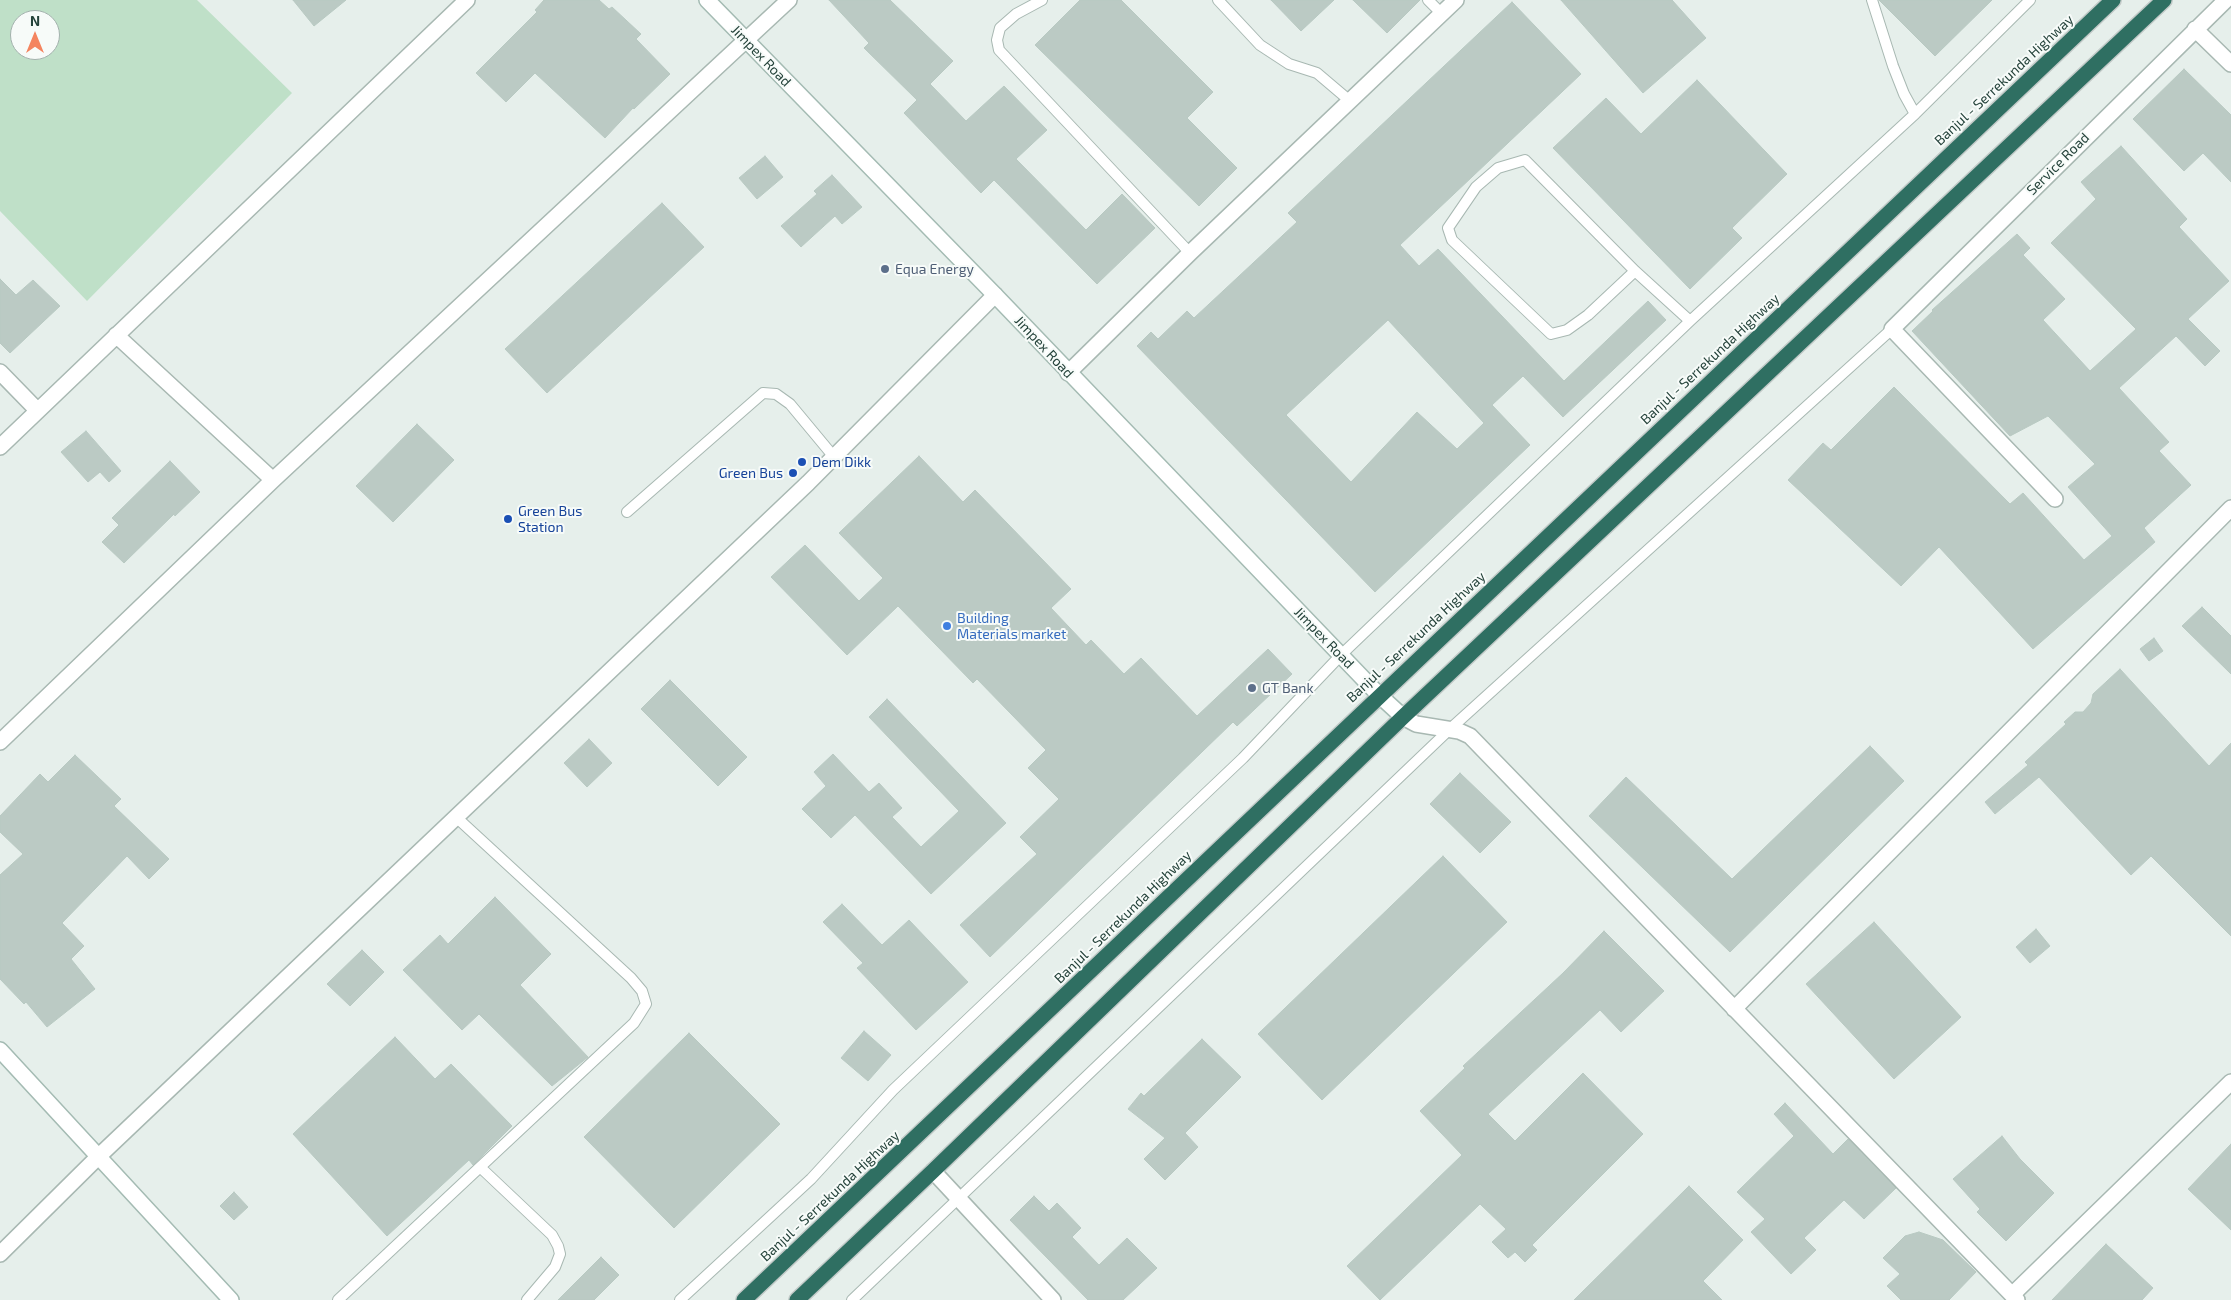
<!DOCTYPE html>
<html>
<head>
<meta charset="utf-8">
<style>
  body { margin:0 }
  #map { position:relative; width:2231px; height:1300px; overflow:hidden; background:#e6efeb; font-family:"Exo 2",sans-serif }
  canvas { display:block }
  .north { position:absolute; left:10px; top:10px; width:50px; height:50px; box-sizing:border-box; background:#f7fbf9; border:1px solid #a3b1ad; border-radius:50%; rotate:0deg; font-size:14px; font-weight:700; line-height:20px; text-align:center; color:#24423a }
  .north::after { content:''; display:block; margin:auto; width:18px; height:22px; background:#f4845f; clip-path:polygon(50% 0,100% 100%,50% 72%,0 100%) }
</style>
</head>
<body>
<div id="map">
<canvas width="2231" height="1300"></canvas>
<div class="north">N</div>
</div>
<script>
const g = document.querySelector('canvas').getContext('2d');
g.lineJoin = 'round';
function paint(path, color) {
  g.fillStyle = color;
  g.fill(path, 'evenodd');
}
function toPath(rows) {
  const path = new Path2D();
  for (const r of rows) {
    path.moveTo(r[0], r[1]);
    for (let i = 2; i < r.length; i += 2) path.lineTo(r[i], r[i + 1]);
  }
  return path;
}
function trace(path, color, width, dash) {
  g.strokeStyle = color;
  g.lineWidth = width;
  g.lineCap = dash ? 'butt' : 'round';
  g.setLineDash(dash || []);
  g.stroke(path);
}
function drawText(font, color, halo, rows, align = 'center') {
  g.font = font + ' "Exo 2",sans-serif';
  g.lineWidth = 4;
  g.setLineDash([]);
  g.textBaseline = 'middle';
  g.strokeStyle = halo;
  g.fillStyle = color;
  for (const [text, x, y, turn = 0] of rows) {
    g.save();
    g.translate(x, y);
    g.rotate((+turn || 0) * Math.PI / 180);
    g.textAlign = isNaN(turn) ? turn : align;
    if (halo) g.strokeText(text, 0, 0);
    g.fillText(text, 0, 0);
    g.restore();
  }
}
paint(toPath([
  [0,0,197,0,292,93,87,301,0,211],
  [20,20,50,20,50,50,20,50]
]), '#bfe0c8');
const building = toPath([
  [293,0,346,0,314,26,293,0],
  [544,0,599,0,609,9,612,7,641,34,636,39,670,74,634,109,633,108,605,138,535,73,506,102,476,73,537,12,535,10,544,0],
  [829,0,890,0,953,61,930,84,966,121,1004,86,1047,130,1016,159,1086,230,1122,194,1155,228,1097,284,994,180,981,193,904,113,917,100,864,48,869,43,829,0],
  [1080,0,1121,0,1213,92,1187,118,1237,168,1199,206,1035,45,1080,0],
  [1271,0,1334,0,1301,31,1271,0],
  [1353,0,1420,0,1387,33,1353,0],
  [1561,0,1672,0,1706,38,1643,93,1561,0],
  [1879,0,1992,0,1935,56,1879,0],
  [1512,2,1581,74,1400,245,1419,266,1438,249,1564,381,1648,301,1666,320,1563,417,1523,376,1492,405,1530,445,1375,592,1137,346,1151,332,1158,339,1187,311,1194,318,1297,222,1288,213,1512,2],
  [1388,320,1484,423,1457,449,1417,412,1351,482,1286,415,1388,320],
  [2184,69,2231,115,2231,182,2203,153,2184,171,2133,119,2184,69],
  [1697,80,1787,174,1732,228,1742,238,1690,289,1553,148,1606,98,1641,134,1697,80],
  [2121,146,2187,219,2179,227,2229,281,2188,319,2220,351,2205,366,2176,336,2119,388,2169,442,2159,451,2191,485,2144,528,2155,542,2033,649,1939,547,1901,586,1788,480,1823,443,1831,450,1894,387,2010,504,2023,493,2084,560,2112,536,2068,487,2095,464,2048,416,2010,436,1912,331,1933,311,1932,310,2017,234,2030,248,2023,255,2065,299,2043,320,2090,371,2136,329,2051,243,2096,199,2081,182,2121,146],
  [765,156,783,177,757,199,739,178,765,156],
  [832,175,862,207,842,224,835,216,801,247,781,226,817,194,814,191,832,175],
  [662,203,704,247,547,393,505,349,662,203],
  [0,279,16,295,33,280,60,306,10,353,0,343,0,279],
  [417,424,454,460,393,522,356,486,417,424],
  [86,431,121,471,109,482,100,472,88,482,61,452,86,431],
  [919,456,963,502,975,490,1071,589,1051,608,1086,645,1091,640,1124,674,1141,658,1197,716,1268,649,1292,674,1237,726,1233,722,990,957,960,925,1037,854,1020,837,1059,799,1028,768,1046,750,977,679,973,683,898,606,847,655,771,577,805,545,859,601,883,578,839,533,919,456],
  [170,461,200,492,175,516,174,514,124,563,102,542,119,525,112,518,170,461],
  [2202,607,2231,636,2231,674,2182,626,2202,607],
  [2154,638,2163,651,2149,661,2140,649,2154,638],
  [2120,669,2209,766,2231,743,2231,936,2151,856,2131,875,2039,777,1995,814,1985,802,2028,765,2025,762,2066,724,2064,722,2075,712,2083,712,2091,703,2093,694,2120,669],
  [670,680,747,757,718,786,641,709,670,680],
  [887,699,1006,823,931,894,855,815,831,838,802,809,826,786,814,772,833,754,869,792,879,783,902,808,892,817,921,847,959,811,869,717,887,699],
  [589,739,612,763,587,787,564,763,589,739],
  [1870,746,1904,781,1730,952,1589,816,1626,777,1732,879,1870,746],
  [75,755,121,799,114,806,169,859,149,879,127,856,62,923,84,946,71,959,95,989,47,1027,26,1002,24,1004,0,979,0,875,23,854,0,832,0,816,40,774,48,782,75,755],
  [1460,773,1511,822,1480,853,1430,804,1460,773],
  [1443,856,1507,922,1322,1100,1258,1034,1443,856],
  [495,897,551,954,520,985,588,1057,552,1086,479,1014,462,1030,403,970,440,935,448,944,495,897],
  [842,904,882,945,909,920,968,982,916,1030,857,968,863,963,823,922,842,904],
  [1874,922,1961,1017,1894,1079,1806,984,1874,922],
  [2036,929,2050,946,2030,963,2016,947,2036,929],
  [1604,931,1664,991,1621,1032,1600,1010,1488,1114,1515,1141,1583,1073,1643,1134,1532,1245,1537,1250,1525,1262,1515,1252,1508,1258,1492,1242,1506,1229,1480,1204,1380,1300,1347,1266,1462,1155,1420,1111,1465,1068,1463,1066,1563,973,1604,931],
  [362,950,384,972,350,1006,327,984,362,950],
  [864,1031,891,1055,868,1081,841,1058,864,1031],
  [689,1033,780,1124,674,1228,584,1137,689,1033],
  [395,1037,435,1079,451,1064,512,1126,473,1165,469,1160,387,1236,293,1134,395,1037],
  [1202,1039,1241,1077,1185,1133,1198,1147,1165,1180,1144,1159,1165,1138,1128,1109,1141,1093,1144,1096,1202,1039],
  [1785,1103,1833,1154,1848,1139,1896,1188,1864,1219,1844,1200,1804,1238,1816,1250,1791,1274,1751,1232,1765,1219,1737,1192,1794,1136,1774,1114,1785,1103],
  [2002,1136,2020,1159,2054,1193,2006,1241,1977,1212,1980,1209,1953,1179,2002,1136],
  [2231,1144,2231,1230,2188,1189,2231,1144],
  [1689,1186,1743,1240,1703,1281,1722,1300,1574,1300,1689,1186],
  [234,1192,248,1207,234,1220,220,1206,234,1192],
  [1034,1196,1049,1211,1057,1203,1081,1228,1072,1237,1099,1265,1127,1238,1157,1268,1123,1300,1088,1300,1010,1220,1034,1196],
  [1919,1232,1943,1240,1976,1272,1949,1300,1901,1300,1887,1286,1900,1274,1883,1258,1905,1236,1919,1232],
  [2106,1244,2153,1288,2142,1300,2052,1300,2106,1244],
  [601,1257,619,1275,594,1300,558,1300,601,1257]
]);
paint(building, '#bbcac4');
trace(building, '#b8c9c2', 1);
const lane = toPath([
  [1042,0,1016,14,1000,28,997,40,999,50,1190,253],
  [1218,0,1260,45,1289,64,1317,73,1350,101],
  [1428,0,1442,14],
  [1872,0,1893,66,1904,94,1915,114],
  [1635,271,1588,315,1567,330,1551,334,1452,240,1448,228,1476,187,1498,168,1525,160,1635,271,1690,321],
  [627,512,763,393,776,394,790,404,834,457],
  [480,1167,552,1235,558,1246,560,1254,555,1267,527,1300],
  [338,1300,634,1023,646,1004,642,991,631,978,456,817],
  [680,1300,811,1179,893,1090,1243,758,1341,655,1690,321,1915,114,2030,0],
  [852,1300,1450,729,1892,329]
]);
const street = toPath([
  [2195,29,2231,64],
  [116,335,273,480],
  [0,372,37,410],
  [1068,373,1190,253,1456,0],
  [0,447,467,0],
  [2055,499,1892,329,2226,0],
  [1403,717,1416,724,1459,731,1470,736,2017,1300],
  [0,742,273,480,789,0],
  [1734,1009,2231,508],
  [933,1171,1053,1300],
  [0,1254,99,1156,808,483,995,295],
  [2012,1295,2231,1082]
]);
const secondary = toPath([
  [707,0,995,295,1379,695,1403,717],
  [0,1050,231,1300]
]);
const highway = toPath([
  [744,1300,2113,0],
  [797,1300,933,1171,1403,717,2164,0]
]);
trace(lane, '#a8b8b2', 12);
trace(street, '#a8b8b2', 18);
trace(secondary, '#a4bbb3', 18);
trace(highway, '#c2cac8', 18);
trace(lane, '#fff', 10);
trace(street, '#fff', 15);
trace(secondary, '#fff', 15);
trace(highway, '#2f6f62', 15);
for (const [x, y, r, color] of [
  [885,269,5,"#5c6f8a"],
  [802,462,5,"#1a4fb4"],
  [793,473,5,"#1a4fb4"],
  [508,519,5,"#1a4fb4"],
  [947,626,5,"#3f7fe0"],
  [1252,688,5,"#5c6f8a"]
]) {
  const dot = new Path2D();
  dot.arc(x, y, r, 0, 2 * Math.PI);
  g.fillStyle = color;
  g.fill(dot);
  trace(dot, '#f7fbf9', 2);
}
drawText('14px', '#24423a', '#f7fbf9', [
  ["Jimpex Road",761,56,46],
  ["Banjul - Serrekunda Highway",2004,80,-43],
  ["Service Road",2058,164,-45],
  ["Jimpex Road",1044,347,47],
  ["Banjul - Serrekunda Highway",1710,359,-43],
  ["Banjul - Serrekunda Highway",1416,637,-43],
  ["Jimpex Road",1324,638,46],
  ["Banjul - Serrekunda Highway",1123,917,-44],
  ["Banjul - Serrekunda Highway",830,1196,-43]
]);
drawText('14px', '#4e5e75', '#f7fbf9', [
  ["Equa Energy",895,269],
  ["GT Bank",1262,688]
], 'left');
drawText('14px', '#164399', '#f7fbf9', [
  ["Dem Dikk",812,462],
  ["Green Bus",783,473,"right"],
  ["Green Bus",518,511],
  ["Station",518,527]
], 'left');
drawText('14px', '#366cbe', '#f7fbf9', [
  ["Building",957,618],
  ["Materials market",957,634]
], 'left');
</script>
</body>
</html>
